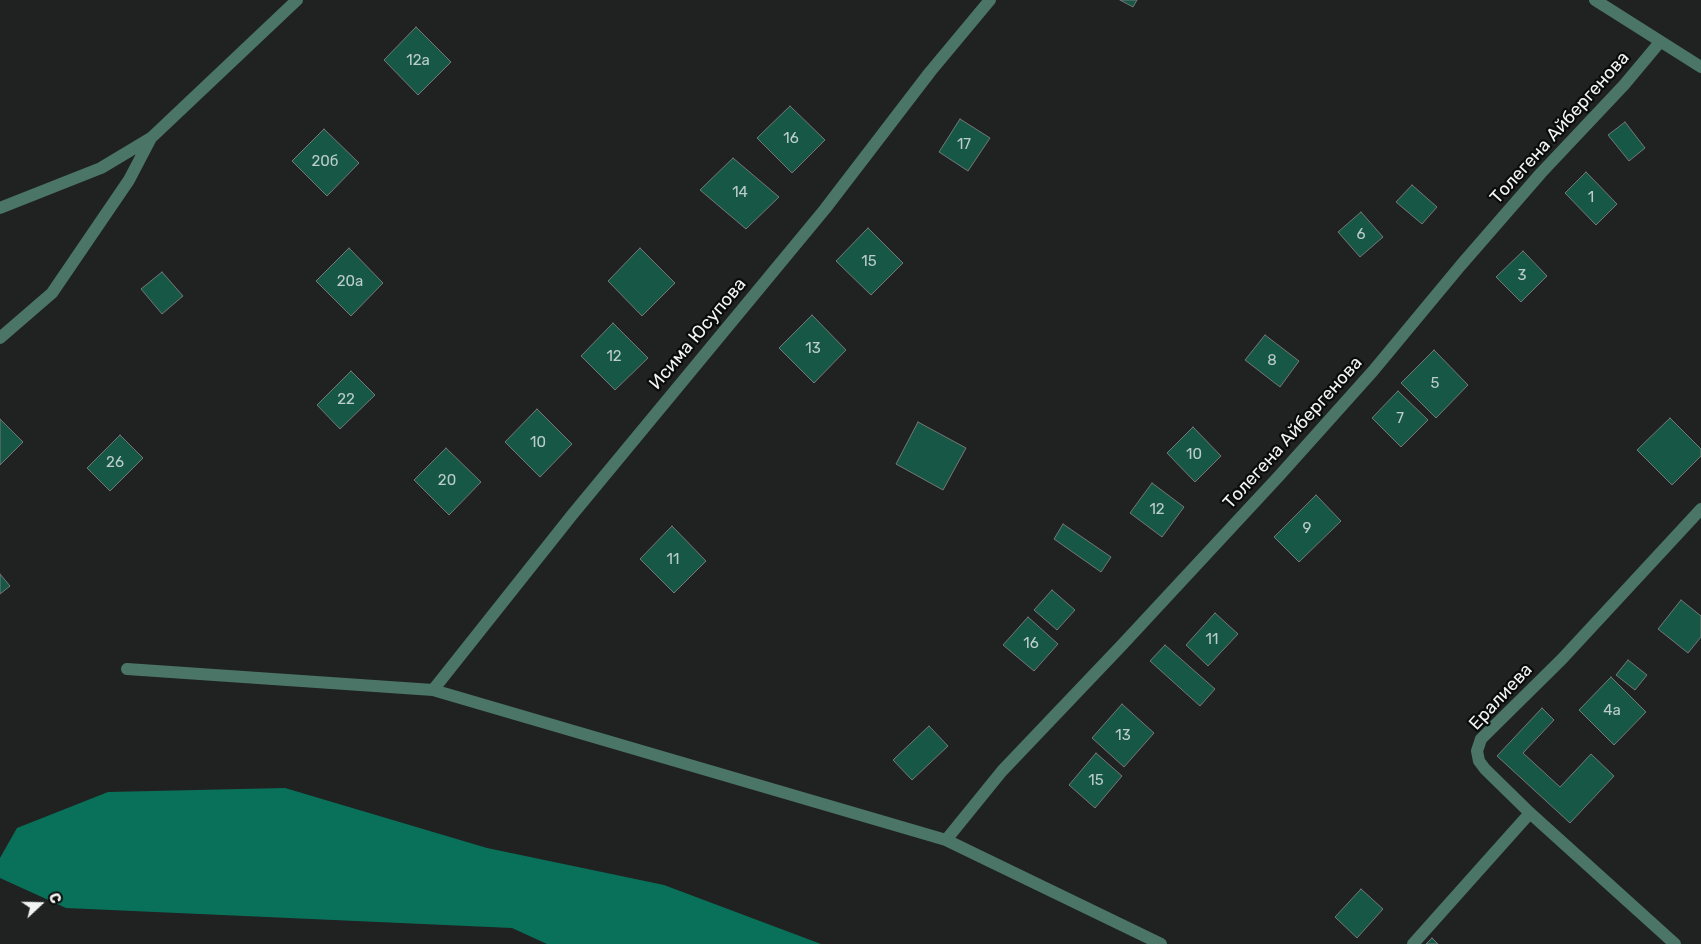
<!DOCTYPE html>
<html>
<head>
<meta charset="utf-8">
<style>
  body { margin:0 }
  #map { position:relative; width:1701px; height:944px; overflow:hidden; background:#202221; font-family:Rubik,sans-serif }
  canvas { display:block }
  .north { position:absolute; left:15px; top:879px; width:50px; height:50px; -webkit-text-stroke:4px #0a0b0b; paint-order:stroke; rotate:69deg; font-size:14px; font-weight:700; line-height:20px; text-align:center; color:#f2f4f3 }
  .north::after { content:''; display:block; margin:auto; width:18px; height:22px; background:#f2f4f3; clip-path:polygon(50% 0,100% 100%,50% 72%,0 100%) }
</style>
</head>
<body>
<div id="map">
<canvas width="1701" height="944"></canvas>
<div class="north">С</div>
</div>
<script>
const g = document.querySelector('canvas').getContext('2d');
g.lineJoin = 'round';
function paint(path, color) {
  g.fillStyle = color;
  g.fill(path, 'evenodd');
}
function toPath(rows) {
  const path = new Path2D();
  for (const r of rows) {
    path.moveTo(r[0], r[1]);
    for (let i = 2; i < r.length; i += 2) path.lineTo(r[i], r[i + 1]);
  }
  return path;
}
function trace(path, color, width, dash) {
  g.strokeStyle = color;
  g.lineWidth = width;
  g.lineCap = dash ? 'butt' : 'round';
  g.setLineDash(dash || []);
  g.stroke(path);
}
function drawText(font, color, halo, rows, align = 'center') {
  g.font = font + ' Rubik,sans-serif';
  g.lineWidth = 4.5;
  g.setLineDash([]);
  g.textBaseline = 'middle';
  g.strokeStyle = halo;
  g.fillStyle = color;
  for (const [text, x, y, turn = 0] of rows) {
    g.save();
    g.translate(x, y);
    g.rotate((+turn || 0) * Math.PI / 180);
    g.textAlign = isNaN(turn) ? turn : align;
    if (halo) g.strokeText(text, 0, 0);
    g.fillText(text, 0, 0);
    g.restore();
  }
}
paint(toPath([
  [285,788,487,848,664,885,821,944,547,944,512,928,66,908,0,878,0,858,17,828,108,792]
]), '#09715a');
const building = toPath([
  [1120,0,1137,0,1133,7,1120,0],
  [416,27,451,62,418,95,384,60,416,27],
  [790,106,825,140,792,173,757,138,790,106],
  [960,119,990,138,968,171,939,152,960,119],
  [1625,122,1645,148,1629,161,1608,135,1625,122],
  [324,129,359,163,327,196,292,161,324,129],
  [733,158,779,197,746,229,700,190,733,158],
  [1586,172,1617,204,1596,225,1565,193,1586,172],
  [1412,185,1437,207,1422,224,1396,202,1412,185],
  [1361,212,1383,237,1360,257,1338,232,1361,212],
  [868,228,903,263,871,295,836,261,868,228],
  [349,248,383,283,351,316,316,281,349,248],
  [640,248,675,283,642,316,608,281,640,248],
  [1523,251,1547,276,1521,302,1496,277,1523,251],
  [162,272,183,296,162,314,141,289,162,272],
  [812,315,846,350,814,383,779,348,812,315],
  [613,323,648,358,615,390,581,356,613,323],
  [1265,335,1299,361,1280,387,1245,360,1265,335],
  [1434,350,1468,385,1436,418,1401,383,1434,350],
  [351,371,375,395,340,429,317,405,351,371],
  [1398,391,1428,420,1401,447,1372,418,1398,391],
  [537,409,572,444,540,477,505,442,537,409],
  [1670,418,1701,449,1701,456,1672,485,1637,450,1670,418],
  [0,419,23,442,0,465,0,419],
  [918,422,966,448,943,490,896,464,918,422],
  [1193,427,1221,456,1195,482,1167,453,1193,427],
  [120,435,143,458,110,491,87,468,120,435],
  [446,448,481,482,449,515,414,480,446,448],
  [1152,483,1184,507,1162,537,1130,513,1152,483],
  [1316,495,1341,521,1299,562,1274,537,1316,495],
  [1063,524,1111,557,1101,572,1054,539,1063,524],
  [672,526,706,561,674,593,640,559,672,526],
  [0,574,10,586,0,594,0,574],
  [1052,590,1075,610,1057,630,1034,610,1052,590],
  [1681,600,1701,616,1701,637,1688,653,1658,629,1681,600],
  [1215,613,1238,634,1208,666,1186,645,1215,613],
  [1028,617,1058,644,1034,671,1003,645,1028,617],
  [1165,645,1215,689,1200,706,1150,661,1165,645],
  [1628,660,1647,675,1635,690,1616,675,1628,660],
  [1611,677,1646,712,1614,745,1579,710,1611,677],
  [1122,704,1154,733,1124,767,1092,738,1122,704],
  [1542,708,1554,720,1523,753,1560,787,1591,754,1614,776,1570,823,1497,756,1542,708],
  [929,726,948,746,912,780,893,760,929,726],
  [1096,753,1122,776,1095,808,1069,785,1096,753],
  [1361,889,1383,909,1357,938,1335,917,1361,889],
  [1432,938,1438,944,1426,944,1432,938]
]);
paint(building, '#175746');
trace(building, '#757877', 1);
trace(toPath([
  [1595,0,1701,67],
  [0,208,101,168,151,138,297,0],
  [0,338,52,293,129,180,151,138],
  [127,669,433,690,946,840,1161,944],
  [433,690,572,515,825,209,930,72,990,0],
  [946,840,1002,771,1122,645,1279,476,1373,371,1461,265,1541,173,1624,85,1660,42],
  [1413,944,1530,813],
  [1675,944,1530,813,1485,769,1479,761,1477,751,1481,739,1562,659,1701,509]
]), '#4a7567', 12);
drawText('15px', '#bbcdc8', null, [
  ["12а",418,61],
  ["16",791,139],
  ["17",964,145],
  ["20б",325,162],
  ["14",740,193],
  ["1",1591,198],
  ["6",1361,235],
  ["15",869,262],
  ["3",1522,276],
  ["20а",350,282],
  ["13",813,349],
  ["12",614,357],
  ["8",1272,361],
  ["5",1435,384],
  ["22",346,400],
  ["7",1400,419],
  ["10",538,443],
  ["10",1194,455],
  ["26",115,463],
  ["20",447,481],
  ["12",1157,510],
  ["9",1307,529],
  ["11",673,560],
  ["11",1212,640],
  ["16",1031,644],
  ["4а",1612,711],
  ["13",1123,736],
  ["15",1096,781]
]);
drawText('18px', '#f2f4f3', '#0a0b0b', [
  ["Толегена Айбергенова",1560,128,-48],
  ["Исима Юсупова",698,334,-50],
  ["Толегена Айбергенова",1293,433,-48],
  ["Ералиева",1501,697,-47]
]);
</script>
</body>
</html>
